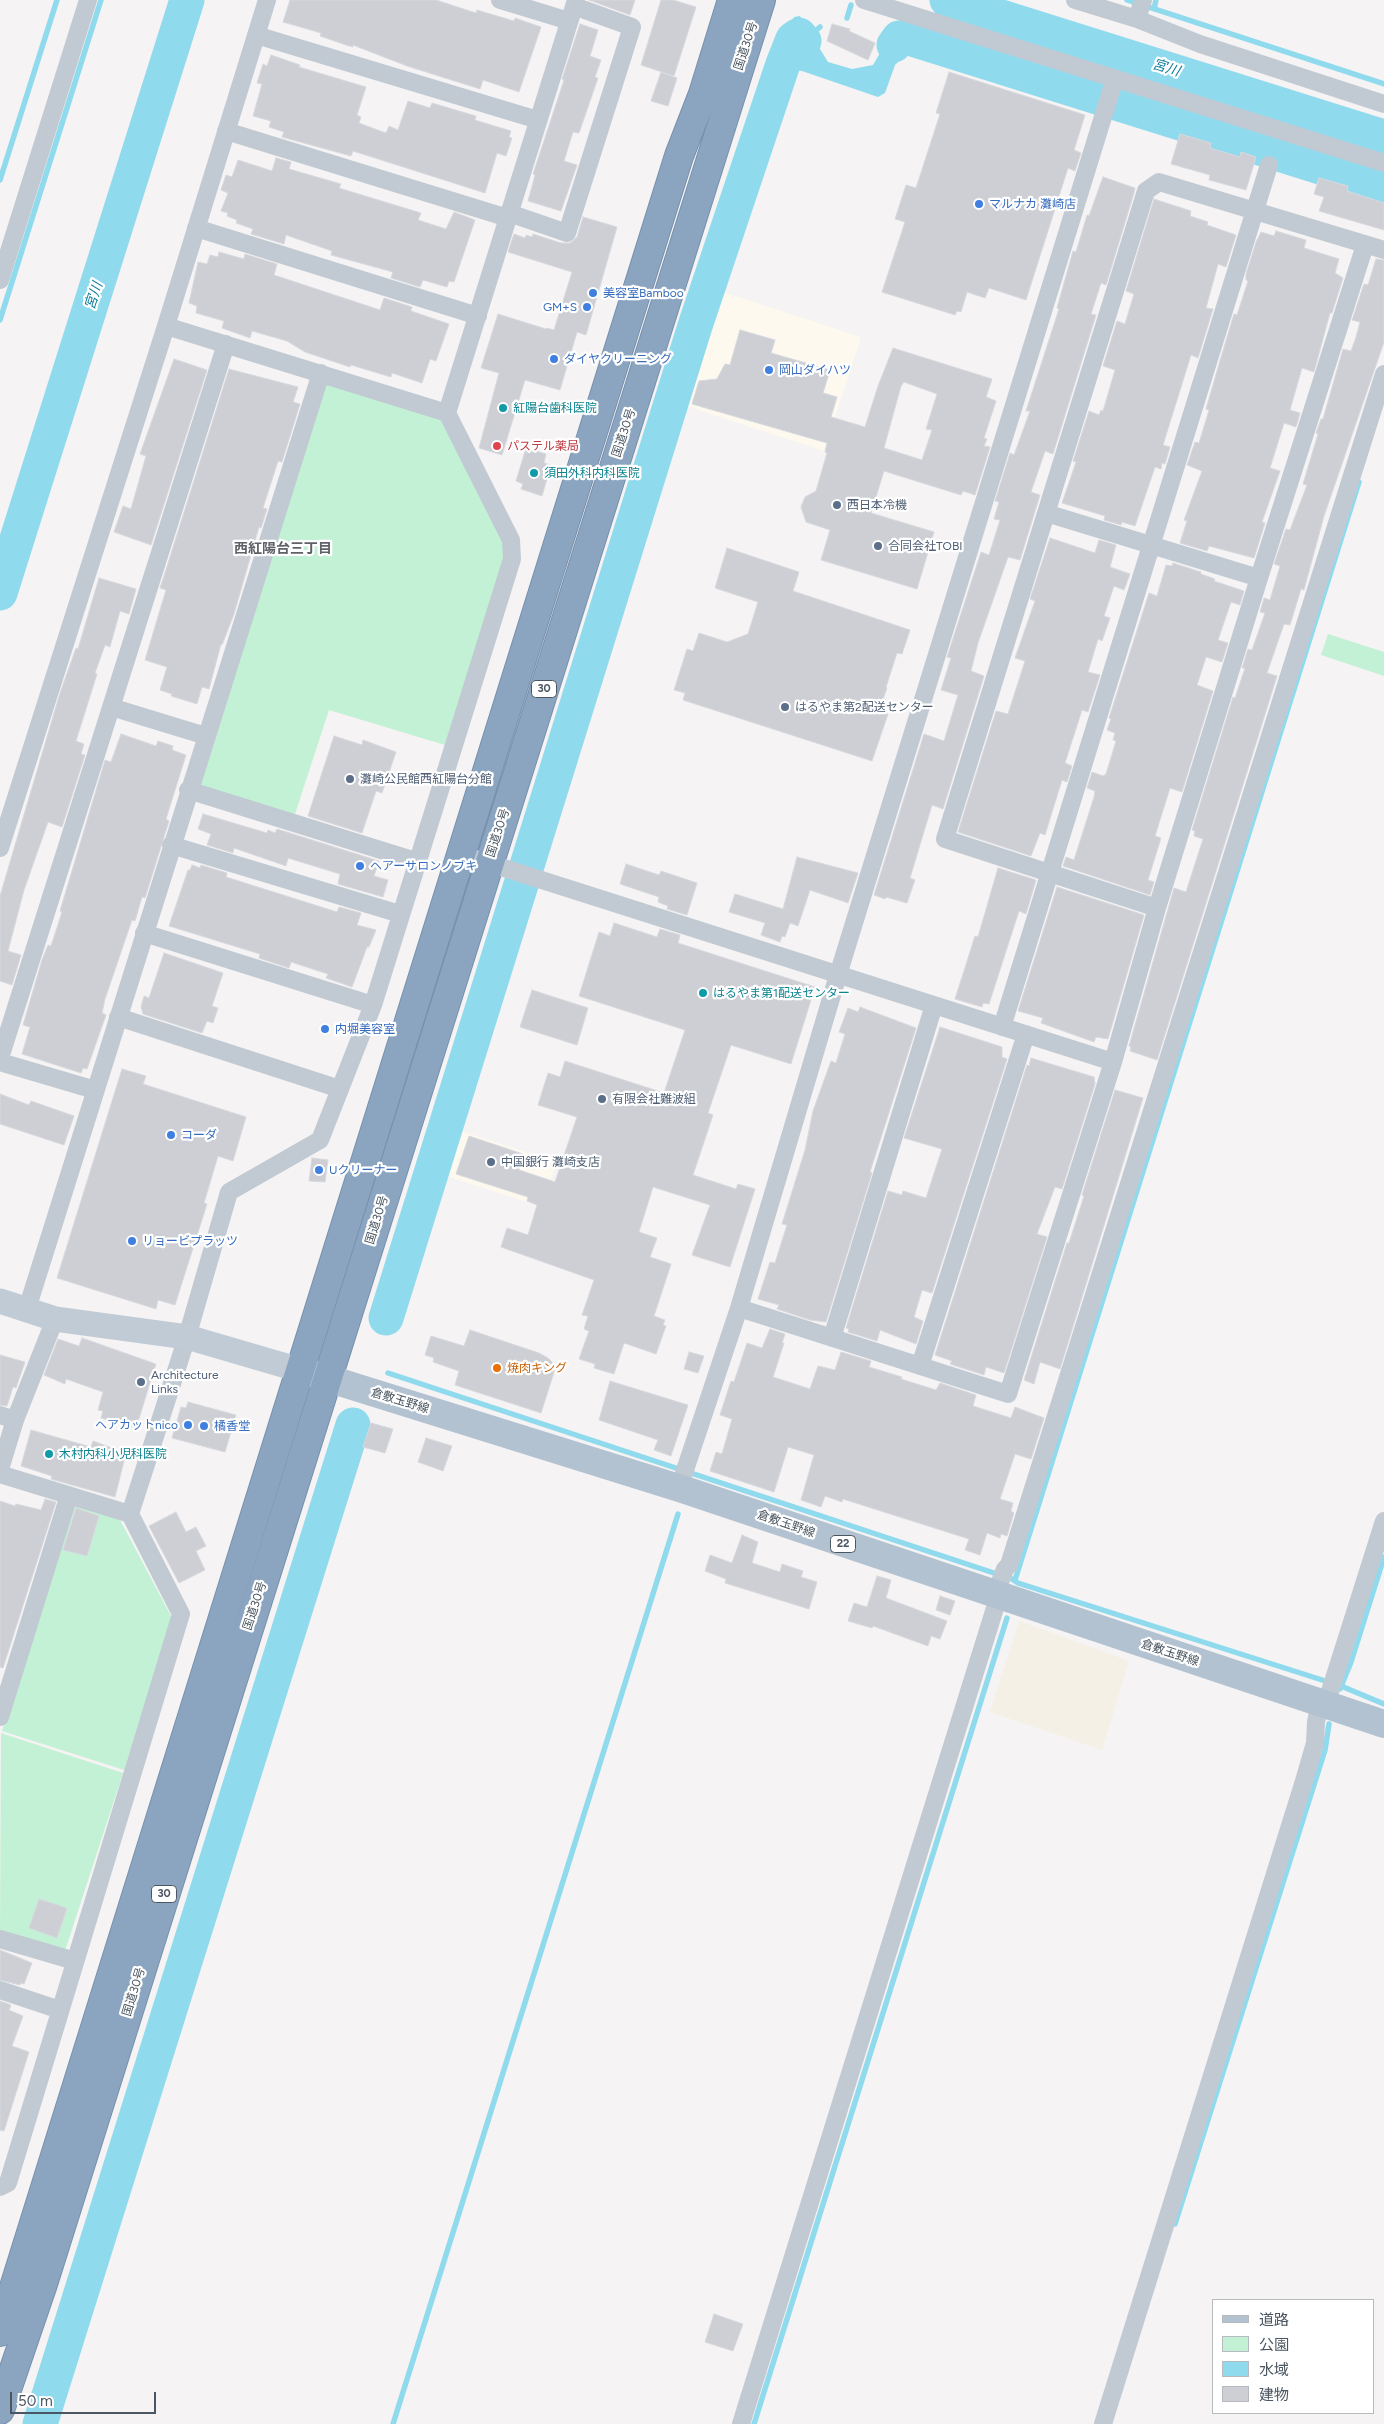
<!DOCTYPE html>
<html>
<head>
<meta charset="utf-8">
<style>
  body { margin:0 }
  #map { position:relative; width:1384px; height:2424px; overflow:hidden; background:#f5f3f3; font-family:Figtree,"Noto Sans JP",sans-serif }
  canvas { display:block }
  .legend { position:absolute; left:1212px; top:2299px; width:162px; height:115px; box-sizing:border-box; background:#fff; border:1px solid #b7bbc0; margin:0; padding:6px 9px; list-style:none; font-size:15px; color:#4a5661 }
  .legend li { display:flex; align-items:center; gap:10px; height:25px }
  .legend b { width:25px; border:1px solid #b7bbc0 }
  .scale { position:absolute; left:10px; top:2392px; width:146px; height:22px; box-sizing:border-box; border:2px solid #4a5661; border-top:0; padding-left:6px; font-size:15px; line-height:18px; white-space:nowrap; color:#4a5661; -webkit-text-stroke:4px #fff; paint-order:stroke }
</style>
</head>
<body>
<div id="map">
<canvas width="1384" height="2424"></canvas>
<ul class="legend">
<li><b style="height:6px;background:#b3c2d1"></b>道路</li>
<li><b style="height:14px;background:#c3f1d5"></b>公園</li>
<li><b style="height:14px;background:#90daee"></b>水域</li>
<li><b style="height:14px;background:#cdcfd5"></b>建物</li>
</ul>
<div class="scale">50 m</div>
</div>
<script>
const g = document.querySelector('canvas').getContext('2d');
g.lineJoin = 'round';
function paint(path, color) {
  g.fillStyle = color;
  g.fill(path, 'evenodd');
}
function toPath(rows) {
  const path = new Path2D();
  for (const r of rows) {
    path.moveTo(r[0], r[1]);
    for (let i = 2; i < r.length; i += 2) path.lineTo(r[i], r[i + 1]);
  }
  return path;
}
function trace(path, color, width, dash) {
  g.strokeStyle = color;
  g.lineWidth = width;
  g.lineCap = dash ? 'butt' : 'round';
  g.setLineDash(dash || []);
  g.stroke(path);
}
function drawText(font, color, halo, rows, align = 'center') {
  g.font = font + ' Figtree,"Noto Sans JP",sans-serif';
  g.lineWidth = 4.5;
  g.setLineDash([]);
  g.textBaseline = 'middle';
  g.strokeStyle = halo;
  g.fillStyle = color;
  for (const [text, x, y, turn = 0] of rows) {
    g.save();
    g.translate(x, y);
    g.rotate((+turn || 0) * Math.PI / 180);
    g.textAlign = isNaN(turn) ? turn : align;
    if (halo) g.strokeText(text, 0, 0);
    g.fillText(text, 0, 0);
    g.restore();
  }
}
paint(toPath([
  [714,289,861,337,824,451,677,403],
  [449,1127,557,1162,542,1207,435,1172]
]), '#fdf9ef');
paint(toPath([
  [325,384,440,419,501,529,506,552,445,745,329,710,294,817,200,785],
  [1328,634,1384,652,1384,676,1321,655],
  [73,1503,120,1520,172,1618,124,1770,2,1731],
  [1,1733,123,1773,65,1951,0,1932]
]), '#c3f1d5');
paint(toPath([
  [1019,1621,1129,1661,1102,1750,990,1712]
]), '#f5f0e5');
paint(toPath([
  [800,16,828,62,852,69,873,65,894,29,905,28,907,25,913,27,919,35,938,40,933,53,923,50,912,51,902,58,895,65,885,93,878,97,802,71,775,68,794,17]
]), '#90daee');
trace(toPath([
  [1127,0,1384,84],
  [1154,9,1156,0],
  [847,18,851,5],
  [806,39,820,27],
  [0,180,57,0],
  [0,320,101,0],
  [388,1373,1000,1575],
  [1012,1579,1018,1583,1341,1686,1384,1704],
  [1015,1580,1359,482],
  [1340,1689,1351,1662,1384,1557],
  [1175,2224,1325,1750,1329,1724],
  [393,2424,678,1514],
  [754,2424,1007,1618]
]), '#90daee', 5.5);
trace(toPath([
  [947,0,1384,137],
  [894,45,899,38,906,37,1384,187],
  [0,593,187,0],
  [386,1318,695,326,783,64,793,39,799,35,804,41],
  [40,2424,353,1425]
]), '#90daee', 35);
const building = toPath([
  [290,0,436,0,476,13,477,10,514,21,515,18,541,27,519,92,483,80,480,89,407,66,353,45,353,47,346,45,320,36,321,33,283,22,290,0],
  [589,0,635,0,630,15,589,0],
  [661,0,673,0,696,7,674,76,641,65,661,0],
  [580,24,598,30,590,56,601,60,595,77,598,78,579,133,573,132,564,161,577,165,561,211,528,201,535,175,533,174,564,80,562,79,580,24],
  [832,24,850,29,849,31,875,43,868,60,827,41,832,24],
  [271,55,300,65,299,67,366,87,357,115,361,117,359,123,386,133,389,126,398,130,408,101,430,108,432,103,476,116,475,120,511,131,509,137,512,138,506,156,497,153,485,193,353,151,351,156,282,137,284,132,269,127,271,121,253,116,262,84,257,83,263,64,267,66,271,55],
  [661,72,677,78,668,106,651,101,661,72],
  [949,72,1085,115,1074,150,1081,153,1075,171,1068,168,1026,300,989,288,985,298,967,292,961,312,957,311,955,315,882,292,905,222,895,219,906,185,916,188,940,114,936,113,949,72],
  [1180,134,1211,143,1210,148,1240,157,1241,152,1256,157,1246,190,1209,180,1210,175,1171,164,1180,134],
  [276,158,291,162,289,169,341,184,339,188,421,213,418,220,446,229,454,212,475,220,454,282,449,281,447,287,423,280,420,287,391,278,393,272,331,255,332,251,286,235,284,244,251,234,253,229,236,223,237,220,227,216,228,213,221,211,228,193,221,190,226,175,232,177,238,160,272,171,276,158],
  [1103,177,1135,188,1134,193,1106,285,1101,283,1091,314,1096,315,1053,454,1045,451,1031,492,1040,495,1020,560,1008,557,978,643,971,671,984,676,943,809,932,805,910,878,915,880,907,903,886,897,885,899,874,895,924,734,944,741,958,695,941,690,951,658,947,657,981,552,989,555,1000,520,994,519,999,502,995,501,1010,453,1014,455,1030,411,1026,411,1059,309,1057,308,1073,251,1076,252,1087,215,1089,216,1103,177],
  [1319,178,1348,186,1347,191,1384,203,1384,230,1319,211,1324,197,1314,194,1319,178],
  [1154,199,1191,211,1190,216,1208,222,1207,225,1236,235,1226,267,1218,264,1206,308,1213,309,1198,358,1191,355,1163,445,1170,447,1165,464,1162,463,1161,469,1155,467,1135,526,1122,522,1121,525,1104,520,1105,516,1062,503,1076,462,1073,461,1089,411,1099,415,1101,410,1103,411,1115,370,1103,366,1117,321,1125,324,1134,294,1126,291,1154,199],
  [583,217,617,227,586,335,577,332,560,390,525,380,502,455,479,448,499,373,481,368,498,314,546,329,547,328,554,330,572,272,508,252,514,234,525,238,526,235,532,237,533,234,561,243,570,243,577,237,583,217],
  [1276,231,1306,240,1304,248,1339,259,1335,273,1343,278,1332,313,1330,313,1314,372,1302,368,1290,410,1300,413,1296,427,1284,423,1270,468,1280,471,1262,522,1265,523,1254,558,1209,546,1207,551,1180,543,1187,521,1184,520,1202,471,1187,465,1195,442,1199,443,1209,410,1206,409,1219,364,1234,314,1237,315,1248,281,1246,280,1246,274,1256,242,1261,232,1274,236,1276,231],
  [219,252,244,259,245,254,277,264,274,275,380,310,384,298,412,307,411,311,449,324,436,361,430,359,422,383,392,373,391,377,351,365,350,367,305,352,287,341,252,331,250,338,222,328,224,321,196,313,197,306,189,303,198,262,207,264,210,255,218,257,219,252],
  [1376,259,1384,260,1384,342,1324,516,1304,590,1301,589,1290,625,1284,624,1267,673,1277,676,1157,1060,1130,1051,1131,1047,1129,1046,1174,888,1186,892,1203,839,1194,836,1195,831,1192,830,1233,697,1235,698,1245,668,1242,668,1248,649,1252,650,1265,613,1260,612,1264,598,1270,600,1280,566,1274,564,1286,529,1290,530,1307,485,1303,484,1318,434,1316,433,1321,419,1323,419,1343,349,1351,351,1356,337,1360,322,1352,320,1364,284,1368,285,1376,259],
  [740,330,775,340,771,353,830,370,823,393,837,397,831,417,865,427,878,386,893,348,992,379,986,397,996,401,984,438,987,439,984,446,990,447,975,495,963,491,961,495,884,471,871,513,934,532,917,589,821,560,830,530,806,522,801,507,805,497,816,491,827,453,825,452,827,443,692,404,699,381,717,379,725,364,730,365,740,330],
  [904,382,937,394,926,429,932,430,922,460,884,448,901,386,904,382],
  [174,359,207,370,151,545,114,532,123,506,131,509,146,456,140,454,174,359],
  [229,369,298,387,293,402,300,404,282,462,278,461,263,508,267,509,261,528,259,527,234,614,222,645,221,644,209,689,202,687,197,704,171,696,172,694,160,690,167,667,145,660,166,590,160,588,164,576,229,369],
  [526,448,546,454,544,463,551,465,542,496,521,489,523,484,516,481,526,448],
  [1050,538,1095,553,1099,540,1116,545,1110,567,1130,574,1124,590,1114,586,1104,616,1110,618,1102,641,1098,639,1088,672,1100,675,1088,712,1082,710,1065,763,1072,766,1067,782,1062,780,1045,835,1040,833,1031,856,958,832,996,711,1008,714,1025,661,1015,658,1035,601,1030,599,1050,538],
  [727,548,799,572,793,591,910,630,902,654,897,653,886,687,887,688,879,711,888,714,872,761,683,700,685,693,674,690,687,649,693,651,699,633,727,642,748,634,758,602,715,588,727,548],
  [1173,563,1201,572,1201,574,1215,579,1214,581,1244,591,1240,605,1231,602,1218,640,1228,643,1222,662,1206,657,1197,685,1213,691,1182,792,1170,788,1155,836,1161,838,1148,880,1154,882,1150,895,1063,866,1066,857,1074,860,1094,797,1095,791,1087,788,1092,772,1103,776,1106,774,1116,741,1113,740,1115,733,1107,730,1111,719,1109,718,1149,593,1157,596,1166,565,1172,566,1173,563],
  [99,578,136,589,129,614,120,611,110,647,105,645,95,673,97,674,76,741,84,744,81,754,85,755,62,827,48,822,24,890,8,951,21,955,12,985,0,981,0,896,60,693,76,648,78,649,99,578],
  [121,734,156,746,158,741,173,746,172,750,186,755,166,819,169,821,145,898,142,897,135,921,132,920,105,999,102,1013,106,1015,87,1069,83,1068,81,1073,22,1054,30,1027,23,1025,42,960,48,945,51,946,62,912,60,911,105,760,111,762,121,734],
  [334,736,362,745,363,740,396,752,382,793,376,791,362,833,308,816,334,736],
  [203,814,267,833,268,830,275,833,277,829,379,861,374,876,388,880,383,897,338,884,340,874,288,858,286,866,234,848,233,853,207,845,211,834,198,829,203,814],
  [797,857,858,873,848,903,810,890,798,926,790,923,785,937,782,936,780,942,761,935,765,923,729,912,735,894,783,909,797,857],
  [626,864,659,875,661,871,697,883,687,915,667,909,668,906,658,902,659,897,620,884,626,864],
  [192,865,200,868,201,865,227,873,226,877,337,912,339,907,361,913,357,925,376,930,369,947,367,947,352,987,326,978,328,974,291,962,289,968,259,958,260,954,169,926,188,870,190,870,192,865],
  [998,868,1036,880,1026,914,1019,911,989,1004,983,1003,982,1007,955,999,975,936,978,937,998,868],
  [1057,887,1144,915,1108,1039,1096,1037,1094,1042,1041,1023,1043,1018,1018,1011,1057,887],
  [614,923,657,937,660,929,680,935,678,943,815,987,791,1064,731,1045,708,1113,713,1115,693,1175,736,1189,738,1184,755,1189,730,1267,692,1255,710,1205,653,1187,639,1232,657,1238,650,1257,671,1264,654,1316,665,1320,663,1325,666,1326,656,1354,624,1343,614,1374,594,1368,595,1364,579,1359,589,1331,584,1329,588,1316,582,1315,594,1280,501,1247,507,1228,528,1235,537,1205,527,1201,528,1197,456,1174,469,1136,523,1154,519,1170,555,1182,577,1117,538,1105,548,1073,560,1077,565,1061,664,1093,685,1030,579,996,599,932,610,936,614,923],
  [164,953,223,973,212,1006,218,1008,213,1023,207,1021,202,1033,143,1014,141,1007,144,996,149,998,164,953],
  [532,990,588,1008,577,1045,520,1027,532,990],
  [860,1007,916,1028,870,1172,872,1173,826,1322,810,1320,777,1309,779,1305,758,1299,770,1262,775,1263,787,1225,782,1224,805,1150,813,1111,831,1061,836,1063,845,1034,839,1032,848,1008,858,1012,860,1007],
  [940,1027,1002,1047,1002,1057,1007,1059,932,1293,922,1290,914,1317,923,1321,916,1344,880,1330,877,1341,848,1332,849,1329,846,1328,888,1191,902,1195,903,1191,926,1198,942,1149,904,1138,940,1027],
  [1031,1058,1094,1077,1095,1084,1062,1189,1055,1187,1037,1234,1047,1237,1004,1373,986,1367,984,1375,950,1364,952,1361,935,1355,1027,1065,1029,1066,1031,1058],
  [122,1069,146,1076,143,1084,246,1117,233,1161,218,1156,204,1203,207,1204,175,1305,158,1300,156,1309,57,1278,122,1069],
  [1115,1090,1143,1098,1060,1369,1040,1362,1034,1384,1024,1380,1067,1243,1069,1243,1084,1196,1082,1195,1115,1090],
  [0,1094,29,1105,31,1101,74,1116,64,1145,0,1124,0,1094],
  [312,1158,328,1160,325,1182,309,1181,312,1158],
  [770,1329,785,1334,782,1343,784,1343,773,1377,810,1389,818,1366,835,1370,841,1352,871,1361,869,1367,902,1377,901,1379,936,1390,940,1383,976,1395,973,1406,1011,1418,1015,1407,1044,1418,1031,1459,1015,1454,1000,1499,1013,1503,1011,1511,1014,1513,1007,1536,1001,1534,1000,1538,987,1533,980,1555,965,1550,969,1539,843,1499,842,1502,825,1496,821,1507,801,1500,814,1455,788,1447,774,1492,710,1471,716,1452,722,1454,732,1419,720,1415,731,1381,734,1382,747,1343,762,1348,770,1329],
  [470,1330,539,1353,548,1358,556,1366,541,1413,455,1385,459,1371,433,1362,434,1358,425,1355,431,1336,464,1346,470,1330],
  [82,1338,156,1364,136,1428,101,1418,103,1411,98,1410,103,1392,66,1379,65,1384,44,1375,58,1339,79,1346,82,1338],
  [689,1352,704,1356,698,1373,684,1369,689,1352],
  [0,1355,25,1362,16,1388,13,1387,7,1406,0,1405,0,1355],
  [610,1381,688,1405,671,1456,654,1450,658,1440,599,1420,610,1381],
  [188,1402,236,1415,225,1452,172,1438,181,1407,186,1408,188,1402],
  [371,1423,393,1429,385,1453,363,1447,371,1423],
  [31,1430,91,1447,93,1441,126,1453,115,1497,51,1479,52,1476,21,1466,31,1430],
  [426,1438,452,1446,443,1471,418,1462,426,1438],
  [45,1499,56,1502,3,1668,0,1667,0,1501,15,1506,16,1504,41,1510,45,1499],
  [76,1508,99,1516,87,1556,63,1550,76,1508],
  [176,1512,186,1532,196,1527,206,1546,196,1551,205,1570,179,1583,149,1526,176,1512],
  [742,1535,758,1542,752,1563,780,1572,782,1564,803,1571,801,1577,817,1582,809,1609,725,1583,726,1579,705,1571,710,1555,732,1563,742,1535],
  [877,1576,891,1580,886,1598,947,1621,940,1639,931,1636,928,1646,873,1626,872,1628,848,1621,854,1603,867,1607,877,1576],
  [940,1596,955,1601,950,1615,936,1610,940,1596],
  [39,1899,67,1908,57,1938,29,1928,39,1899],
  [0,1950,32,1963,24,1984,21,1983,20,1985,0,1980,0,1950],
  [0,2001,11,2005,9,2010,23,2016,12,2046,29,2052,4,2131,0,2130,0,2001],
  [714,2314,743,2324,733,2351,705,2342,714,2314]
]);
paint(building, '#cdcfd5');
trace(building, '#d7d9de', 1);
const highway = toPath([
  [0,2332,679,156,703,94,732,0],
  [0,2410,42,2287,761,0]
]);
trace(highway, '#7690ad', 30);
trace(toPath([
  [500,0,569,21],
  [864,0,1384,163],
  [1075,0,1137,19,1200,44,1384,104],
  [1137,19,1143,0],
  [256,35,538,120],
  [226,131,508,218],
  [509,213,567,233,632,27,574,6],
  [196,228,478,316],
  [0,280,88,0],
  [166,326,447,413],
  [1046,513,1259,578],
  [111,707,206,736],
  [188,790,416,861],
  [171,845,400,914],
  [0,848,166,326,267,0],
  [460,854,1113,1062],
  [1157,908,945,839,1146,191,1159,182,1384,250],
  [144,933,373,1005],
  [118,1017,340,1089],
  [1002,1027,1269,165],
  [0,1058,226,344],
  [0,1062,95,1090],
  [739,1308,1008,1394,1113,1062,1157,908,1259,578,1365,245],
  [27,1309,321,373],
  [832,1338,934,1005],
  [920,1366,1026,1034],
  [0,1415,15,1420],
  [0,1469,15,1420,55,1319],
  [0,1474,130,1514],
  [679,1488,739,1308,838,975,1115,78],
  [1326,1704,1384,1521],
  [0,1717,69,1495],
  [0,1939,75,1961],
  [0,1990,60,2010],
  [0,2187,8,2183,181,1614,130,1514,187,1337,229,1192,320,1140,373,1005,512,559,511,540,447,413,576,0],
  [741,2424,995,1608,1000,1582,1005,1569,1009,1565,1384,374],
  [1103,2424,1304,1781,1315,1743,1316,1722,1320,1703]
]), '#c1cad2', 18);
trace(toPath([
  [0,1301,55,1319,187,1337,300,1370]
]), '#c1cbd6', 25);
trace(toPath([
  [304,1371,679,1488,1384,1724]
]), '#b3c2d1', 28);
trace(highway, '#8ba5c1', 28);
for (const [x, y, r, color] of [
  [979,204,5,"#3f7fe0"],
  [593,293,5,"#3f7fe0"],
  [587,307,5,"#3f7fe0"],
  [554,359,5,"#3f7fe0"],
  [769,370,5,"#3f7fe0"],
  [503,408,5,"#0f9aa8"],
  [497,446,5,"#e0444e"],
  [534,473,5,"#0f9aa8"],
  [837,505,5,"#5c6f8a"],
  [878,546,5,"#5c6f8a"],
  [785,707,5,"#5c6f8a"],
  [350,779,5,"#5c6f8a"],
  [360,866,5,"#3f7fe0"],
  [703,993,5,"#0f9aa8"],
  [325,1029,5,"#3f7fe0"],
  [602,1099,5,"#5c6f8a"],
  [171,1135,5,"#3f7fe0"],
  [491,1162,5,"#5c6f8a"],
  [319,1170,5,"#3f7fe0"],
  [132,1241,5,"#3f7fe0"],
  [497,1368,5,"#e8710a"],
  [141,1382,5,"#5c6f8a"],
  [188,1425,5,"#3f7fe0"],
  [204,1426,5,"#3f7fe0"],
  [49,1454,5,"#0f9aa8"]
]) {
  const dot = new Path2D();
  dot.arc(x, y, r, 0, 2 * Math.PI);
  g.fillStyle = color;
  g.fill(dot);
  trace(dot, '#fff', 2);
}
for (const [x, y, w] of [
  [544,689,25],
  [843,1544,25],
  [164,1894,25]
]) {
  const box = new Path2D();
  box.roundRect(x - w / 2, y - 8.5, w, 17, 4);
  g.fillStyle = '#fff';
  g.fill(box);
  trace(box, '#4a5661', 1);
}
drawText('bold 11px', '#4a5661', null, [
  ["30",544,689],
  ["22",843,1544],
  ["30",164,1894]
]);
drawText('12px', '#4a5661', '#fff', [
  ["国道30号",746,46,-72],
  ["国道30号",624,433,-72],
  ["国道30号",498,833,-72],
  ["国道30号",377,1220,-73],
  ["倉敷玉野線",400,1401,17],
  ["倉敷玉野線",786,1524,19],
  ["国道30号",255,1606,-72],
  ["倉敷玉野線",1170,1653,18],
  ["国道30号",134,1992,-73]
]);
drawText('12px', '#366cbe', '#fff', [
  ["マルナカ 灘崎店",989,204],
  ["美容室Bamboo",603,293],
  ["GM+S",577,307,"right"],
  ["ダイヤクリーニング",564,359],
  ["岡山ダイハツ",779,370],
  ["ヘアーサロンノブキ",370,866],
  ["内堀美容室",335,1029],
  ["コーダ",181,1135],
  ["Uクリーナー",329,1170],
  ["リョービプラッツ",142,1241],
  ["ヘアカットnico",178,1425,"right"],
  ["橘香堂",214,1426]
], 'left');
drawText('12px', '#0d838f', '#fff', [
  ["紅陽台歯科医院",513,408],
  ["須田外科内科医院",544,473],
  ["はるやま第1配送センター",713,993],
  ["木村内科小児科医院",59,1454]
], 'left');
drawText('12px', '#be3a42', '#fff', [
  ["パステル薬局",507,446]
], 'left');
drawText('12px', '#4e5e75', '#fff', [
  ["西日本冷機",847,505],
  ["合同会社TOBI",888,546],
  ["はるやま第2配送センター",795,707],
  ["灘崎公民館西紅陽台分館",360,779],
  ["有限会社難波組",612,1099],
  ["中国銀行 灘崎支店",501,1162],
  ["Architecture",151,1375],
  ["Links",151,1389]
], 'left');
drawText('12px', '#c56008', '#fff', [
  ["焼肉キング",507,1368]
], 'left');
drawText('italic 14px', '#0c7c9b', '#fff', [
  ["宮川",1166,68,17],
  ["宮川",94,296,-72]
]);
drawText('bold 14px', '#5f6368', '#fff', [
  ["西紅陽台三丁目",283,549]
]);
</script>
</body>
</html>
